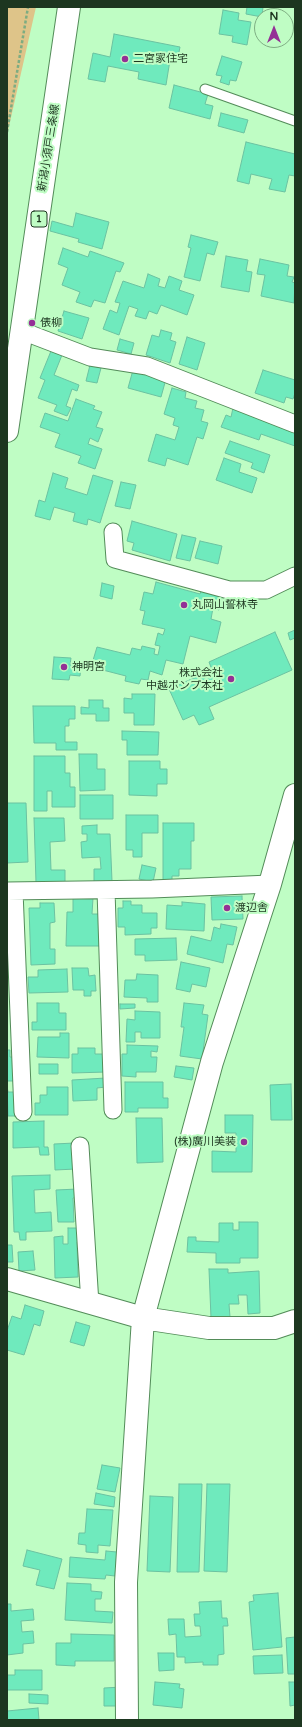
<!DOCTYPE html>
<html>
<head>
<meta charset="utf-8">
<style>
  body { margin:0 }
  #map { position:relative; width:302px; height:1727px; overflow:hidden; background:#bffdc4; font-family:"Varela Round",sans-serif }
  canvas { display:block }
  .frame { position:absolute; inset:0; border:8px solid #1d3620; pointer-events:none }
  .north { position:absolute; left:254px; top:8px; width:40px; height:40px; box-sizing:border-box; background:#bffdc4; border:1px solid #7ead82; border-radius:50%; rotate:0deg; font-size:11px; font-weight:700; line-height:16px; text-align:center; color:#1d3620 }
  .north::after { content:''; display:block; margin:auto; width:14px; height:18px; background:#943096; clip-path:polygon(50% 0,100% 100%,50% 72%,0 100%) }
</style>
</head>
<body>
<div id="map">
<canvas width="302" height="1727"></canvas>
<div class="frame"></div>
<div class="north">N</div>
</div>
<script>
const g = document.querySelector('canvas').getContext('2d');
g.lineJoin = 'round';
function paint(path, color) {
  g.fillStyle = color;
  g.fill(path, 'evenodd');
}
function toPath(rows) {
  const path = new Path2D();
  for (const r of rows) {
    path.moveTo(r[0], r[1]);
    for (let i = 2; i < r.length; i += 2) path.lineTo(r[i], r[i + 1]);
  }
  return path;
}
function trace(path, color, width, dash) {
  g.strokeStyle = color;
  g.lineWidth = width;
  g.lineCap = dash ? 'butt' : 'round';
  g.setLineDash(dash || []);
  g.stroke(path);
}
function drawText(font, color, halo, rows, align = 'center') {
  g.font = font + ' "Varela Round","Noto Sans JP",sans-serif';
  g.lineWidth = 4;
  g.setLineDash([]);
  g.textBaseline = 'middle';
  g.strokeStyle = halo;
  g.fillStyle = color;
  for (const [text, x, y, turn = 0] of rows) {
    g.save();
    g.translate(x, y);
    g.rotate((+turn || 0) * Math.PI / 180);
    g.textAlign = isNaN(turn) ? turn : align;
    if (halo) g.strokeText(text, 0, 0);
    g.fillText(text, 0, 0);
    g.restore();
  }
}
paint(toPath([
  [7,7,36,7,7,135]
]), '#dec489');
const building = toPath([
  [247,7,267,7,263,7,262,17,246,14,247,7],
  [223,10,239,13,238,20,251,22,247,45,232,42,233,36,219,34,223,10],
  [114,34,180,47,177,62,170,60,166,85,138,79,139,72,108,66,105,82,88,79,93,53,110,57,114,34],
  [222,56,242,62,236,81,230,80,229,85,220,82,222,76,216,75,222,56],
  [174,85,208,94,205,104,213,106,210,119,169,108,174,85],
  [221,113,248,120,244,133,218,126,221,113],
  [246,142,295,154,295,176,289,175,285,192,269,189,272,179,251,174,249,184,237,181,246,142],
  [76,213,109,222,102,249,78,242,79,239,50,231,52,221,73,227,76,213],
  [191,235,218,242,214,255,207,253,200,281,184,277,191,248,188,247,191,235],
  [63,248,88,257,90,251,124,263,120,272,116,271,105,303,94,300,91,307,76,302,80,292,62,285,68,268,58,264,63,248],
  [226,256,248,260,246,271,252,272,249,292,221,287,226,256],
  [260,259,289,265,287,276,294,277,292,282,295,283,294,303,261,296,265,275,257,274,260,259],
  [148,274,160,279,158,286,165,288,169,276,182,281,179,290,194,295,187,315,161,305,157,314,149,311,146,319,135,316,138,309,129,306,119,335,103,329,110,310,117,313,120,303,115,302,123,281,144,288,148,274],
  [64,311,89,318,82,339,58,331,64,311],
  [161,330,172,333,170,340,176,342,170,363,146,355,152,335,159,337,161,330],
  [187,337,205,343,197,370,179,364,187,337],
  [120,339,134,343,131,354,117,350,120,339],
  [51,351,62,355,54,375,79,385,77,391,72,389,66,406,71,408,67,416,54,411,57,405,38,398,45,380,40,378,51,351],
  [90,365,101,368,97,383,86,381,90,365],
  [133,370,166,379,161,397,128,388,133,370],
  [263,370,295,380,295,393,293,399,286,397,284,403,255,393,263,370],
  [172,388,186,392,185,398,197,401,195,408,204,410,201,421,208,423,203,439,197,437,188,465,167,458,165,466,148,461,156,434,175,440,179,427,173,425,175,418,164,414,172,388],
  [76,399,95,406,93,409,102,412,96,427,103,429,98,442,90,438,88,444,102,449,95,469,78,463,81,456,55,447,60,434,40,427,45,413,68,421,76,399],
  [233,408,295,429,295,446,261,434,259,440,221,427,226,415,231,417,233,408],
  [230,441,270,455,264,473,251,468,253,463,225,453,230,441],
  [224,458,241,464,239,472,257,478,252,493,216,480,224,458],
  [53,473,68,478,65,488,87,495,93,475,113,481,100,523,88,519,87,525,73,521,75,513,54,507,50,520,35,516,39,500,45,502,53,473],
  [121,482,136,485,130,509,115,506,121,482],
  [132,521,177,534,170,561,132,550,134,543,127,541,132,521],
  [182,535,196,538,190,561,176,558,182,535],
  [200,541,222,546,218,564,195,558,200,541],
  [156,582,200,594,202,588,223,593,219,610,213,608,211,619,221,622,216,643,190,636,183,664,166,660,162,675,150,671,148,680,141,679,139,684,125,681,126,676,91,667,97,647,130,655,132,648,141,650,142,646,155,649,154,654,158,655,160,646,155,645,158,633,163,635,165,629,142,624,145,611,140,610,144,592,153,594,156,582],
  [102,583,114,586,112,599,100,596,102,583],
  [295,630,295,638,290,640,288,633,295,630],
  [275,632,292,670,209,707,214,719,199,725,194,715,183,720,169,689,212,670,209,662,275,632],
  [54,657,71,658,70,665,81,666,80,676,70,675,69,680,52,679,54,657],
  [164,679,166,685,157,688,155,682,164,679],
  [132,694,155,694,154,725,134,725,134,713,124,713,124,698,132,699,132,694],
  [89,700,103,700,103,708,109,708,109,721,96,721,96,714,81,714,81,707,89,708,89,700],
  [33,706,75,706,75,719,69,719,69,726,65,726,65,742,77,742,77,750,56,750,56,743,34,743,33,706],
  [122,731,159,732,158,755,127,755,127,740,122,740,122,731],
  [79,754,97,754,97,769,105,769,105,790,80,791,79,754],
  [34,756,65,756,65,773,70,773,70,787,75,787,75,807,52,807,52,791,47,791,47,811,34,811,34,756],
  [129,761,160,761,160,769,167,769,167,784,157,784,157,796,129,795,129,761],
  [80,795,113,795,113,819,80,819,80,795],
  [7,803,26,803,28,862,7,863,7,803],
  [126,815,158,815,158,833,142,833,142,857,133,857,133,850,126,850,126,815],
  [34,818,64,818,65,841,50,842,51,870,65,870,65,882,36,883,34,818],
  [163,823,194,823,194,841,191,841,191,869,179,869,179,876,172,876,172,881,163,881,163,823],
  [97,825,97,834,110,834,112,881,94,882,94,869,101,869,100,857,82,858,81,842,87,841,87,834,82,834,82,826,97,825],
  [142,865,156,868,153,882,139,879,142,865],
  [242,896,243,919,212,920,211,897,242,896],
  [73,898,93,898,92,914,101,914,101,946,66,946,67,912,73,912,73,898],
  [123,901,131,901,131,905,142,905,142,913,157,913,157,928,151,928,151,934,125,935,125,927,118,927,118,908,123,908,123,901],
  [182,902,205,904,204,931,166,929,167,905,182,906,182,902],
  [40,903,54,903,55,922,50,923,50,949,55,949,55,964,31,965,29,908,40,908,40,903],
  [221,924,237,927,233,945,227,944,223,963,187,954,191,936,211,941,214,927,220,929,221,924],
  [176,938,177,960,145,961,145,955,135,955,135,939,176,938],
  [181,962,210,968,206,987,192,984,190,992,176,989,181,962],
  [72,968,88,968,89,976,95,975,96,991,91,991,91,996,84,996,84,990,73,990,72,968],
  [67,969,68,992,29,993,28,977,38,977,38,970,67,969],
  [137,974,158,975,158,1002,147,1002,147,998,124,997,125,980,136,980,137,974],
  [37,1003,59,1003,59,1013,66,1013,66,1030,32,1030,32,1022,37,1022,37,1003],
  [184,1003,204,1005,202,1014,208,1015,202,1059,180,1056,184,1027,181,1027,184,1003],
  [120,1004,135,1004,135,1008,120,1009,120,1004],
  [135,1011,160,1012,160,1038,141,1038,141,1032,135,1032,135,1042,126,1042,127,1019,135,1020,135,1011],
  [60,1033,69,1033,69,1058,37,1057,38,1037,60,1037,60,1033],
  [127,1045,158,1046,157,1052,151,1051,151,1057,157,1057,156,1072,136,1072,136,1077,122,1076,122,1054,127,1054,127,1045],
  [78,1048,95,1048,95,1054,106,1054,107,1072,72,1073,72,1054,78,1054,78,1048],
  [7,1050,10,1050,10,1057,16,1057,16,1081,7,1081,7,1050],
  [39,1064,58,1064,58,1074,39,1074,39,1064],
  [176,1066,194,1068,192,1080,174,1077,176,1066],
  [106,1078,106,1087,97,1088,97,1100,73,1101,72,1080,106,1078],
  [125,1082,163,1082,163,1098,168,1098,168,1108,138,1108,138,1112,125,1112,125,1082],
  [291,1084,292,1120,271,1120,270,1085,291,1084],
  [7,1086,8,1092,19,1092,18,1116,8,1116,7,1086],
  [47,1087,68,1087,68,1115,35,1115,35,1103,40,1103,40,1095,47,1095,47,1087],
  [225,1115,253,1115,252,1172,212,1172,212,1151,236,1152,236,1133,225,1133,225,1115],
  [136,1118,162,1118,163,1162,137,1163,136,1118],
  [44,1121,44,1147,48,1147,49,1155,40,1155,39,1147,13,1148,13,1122,44,1121],
  [75,1143,76,1169,55,1170,54,1144,75,1143],
  [50,1175,50,1189,34,1190,35,1213,51,1212,52,1231,26,1232,26,1240,20,1240,19,1232,14,1232,12,1176,50,1175],
  [78,1189,78,1197,73,1198,74,1222,58,1222,56,1190,78,1189],
  [239,1222,258,1222,258,1258,240,1258,240,1263,216,1263,216,1253,187,1252,188,1237,196,1237,196,1241,219,1242,219,1223,233,1223,233,1230,239,1230,239,1222],
  [68,1228,81,1228,82,1242,77,1242,78,1277,55,1278,54,1237,63,1236,63,1244,68,1244,68,1228],
  [7,1245,12,1245,13,1262,7,1262,7,1245],
  [33,1251,35,1270,19,1271,18,1252,33,1251],
  [209,1269,228,1269,228,1273,259,1271,260,1313,248,1314,247,1295,238,1295,239,1304,229,1304,230,1317,211,1318,209,1269],
  [25,1305,44,1311,40,1326,34,1324,24,1355,7,1350,7,1331,12,1316,21,1319,25,1305],
  [76,1322,90,1326,84,1346,70,1342,76,1322],
  [102,1465,120,1468,115,1492,97,1489,102,1465],
  [179,1484,202,1484,199,1572,177,1572,179,1484],
  [207,1484,230,1484,227,1572,204,1571,207,1484],
  [96,1493,115,1497,114,1507,94,1504,96,1493],
  [150,1496,173,1497,170,1572,147,1571,150,1496],
  [87,1509,113,1510,110,1546,98,1545,98,1553,86,1552,86,1545,78,1544,79,1533,85,1533,87,1509],
  [27,1550,62,1559,54,1589,36,1585,40,1570,23,1566,27,1550],
  [106,1551,117,1552,115,1576,106,1575,105,1579,69,1577,70,1557,105,1560,106,1551],
  [67,1583,91,1584,91,1591,102,1592,101,1599,95,1599,95,1611,113,1612,112,1623,65,1620,67,1583],
  [278,1593,282,1647,253,1650,249,1602,254,1601,253,1595,278,1593],
  [221,1601,222,1618,227,1618,228,1626,223,1626,224,1654,218,1655,218,1665,203,1665,203,1662,185,1663,185,1657,177,1657,176,1634,169,1635,168,1619,184,1619,185,1637,201,1636,200,1626,195,1626,194,1614,200,1614,199,1602,221,1601],
  [7,1604,11,1604,11,1611,33,1609,34,1620,21,1621,22,1632,33,1631,34,1643,23,1644,23,1653,7,1655,7,1604],
  [71,1634,114,1635,114,1661,75,1661,75,1666,56,1665,56,1643,71,1643,71,1634],
  [295,1637,295,1674,288,1674,286,1638,295,1637],
  [158,1653,174,1653,174,1670,159,1671,158,1653],
  [282,1655,283,1673,254,1674,253,1656,282,1655],
  [15,1670,42,1670,42,1690,7,1690,7,1675,15,1675,15,1670],
  [155,1682,180,1684,179,1688,184,1689,182,1708,153,1705,155,1682],
  [289,1682,295,1682,295,1705,290,1706,289,1682],
  [122,1687,122,1706,104,1706,104,1688,122,1687],
  [29,1694,48,1695,48,1704,29,1703,29,1694],
  [38,1708,39,1720,7,1720,7,1711,38,1708]
]);
paint(building, '#6feabd');
trace(building, '#6bc2a1', 1);
const lane = toPath([
  [205,89,295,121]
]);
const street = toPath([
  [22,331,90,357,147,366,295,424],
  [113,532,115,559,229,590,266,590,295,576],
  [106,890,113,1110],
  [7,891,152,889,270,884],
  [14,891,23,1112],
  [80,1146,90,1304]
]);
const secondary = toPath([
  [7,1279,143,1318,209,1328,274,1328,295,1321],
  [127,1720,126,1582,143,1318,212,1062,270,884,295,795]
]);
const primary = toPath([
  [7,431,69,7]
]);
trace(lane, '#538c59', 11);
trace(street, '#538c59', 19);
trace(secondary, '#538c59', 24);
trace(primary, '#538c59', 24);
trace(toPath([
  [7,132,28,7]
]), '#7dac81', 2.5, [3, 2]);
trace(lane, '#fff', 9);
trace(street, '#fff', 17);
trace(secondary, '#fff', 22);
trace(primary, '#fff', 22);
for (const [x, y, r, color] of [
  [125,59,4,"#943096"],
  [32,323,4,"#943096"],
  [184,605,4,"#943096"],
  [64,667,4,"#943096"],
  [231,679,4,"#943096"],
  [227,908,4,"#943096"],
  [244,1142,4,"#943096"]
]) {
  const dot = new Path2D();
  dot.arc(x, y, r, 0, 2 * Math.PI);
  g.fillStyle = color;
  g.fill(dot);
  trace(dot, '#bffdc4', 1.5);
}
for (const [x, y, w] of [
  [39,219,16]
]) {
  const box = new Path2D();
  box.roundRect(x - w / 2, y - 8, w, 16, 3);
  g.fillStyle = '#bffdc4';
  g.fill(box);
  trace(box, '#1d3620', 1);
}
drawText('bold 10px', '#1d3620', null, [
  ["1",39,219]
]);
drawText('11px', '#1d3620', '#bffdc4', [
  ["二宮家住宅",133,59],
  ["俵柳",40,323],
  ["丸岡山誓林寺",192,605],
  ["神明宮",72,667],
  ["株式会社",223,673,"right"],
  ["中越ポンプ本社",223,686,"right"],
  ["渡辺舎",235,908],
  ["(株)廣川美装",236,1142,"right"]
], 'left');
drawText('11px', '#1d3620', '#bffdc4', [
  ["新潟小須戸三条線",49,148,-81]
]);
</script>
</body>
</html>
